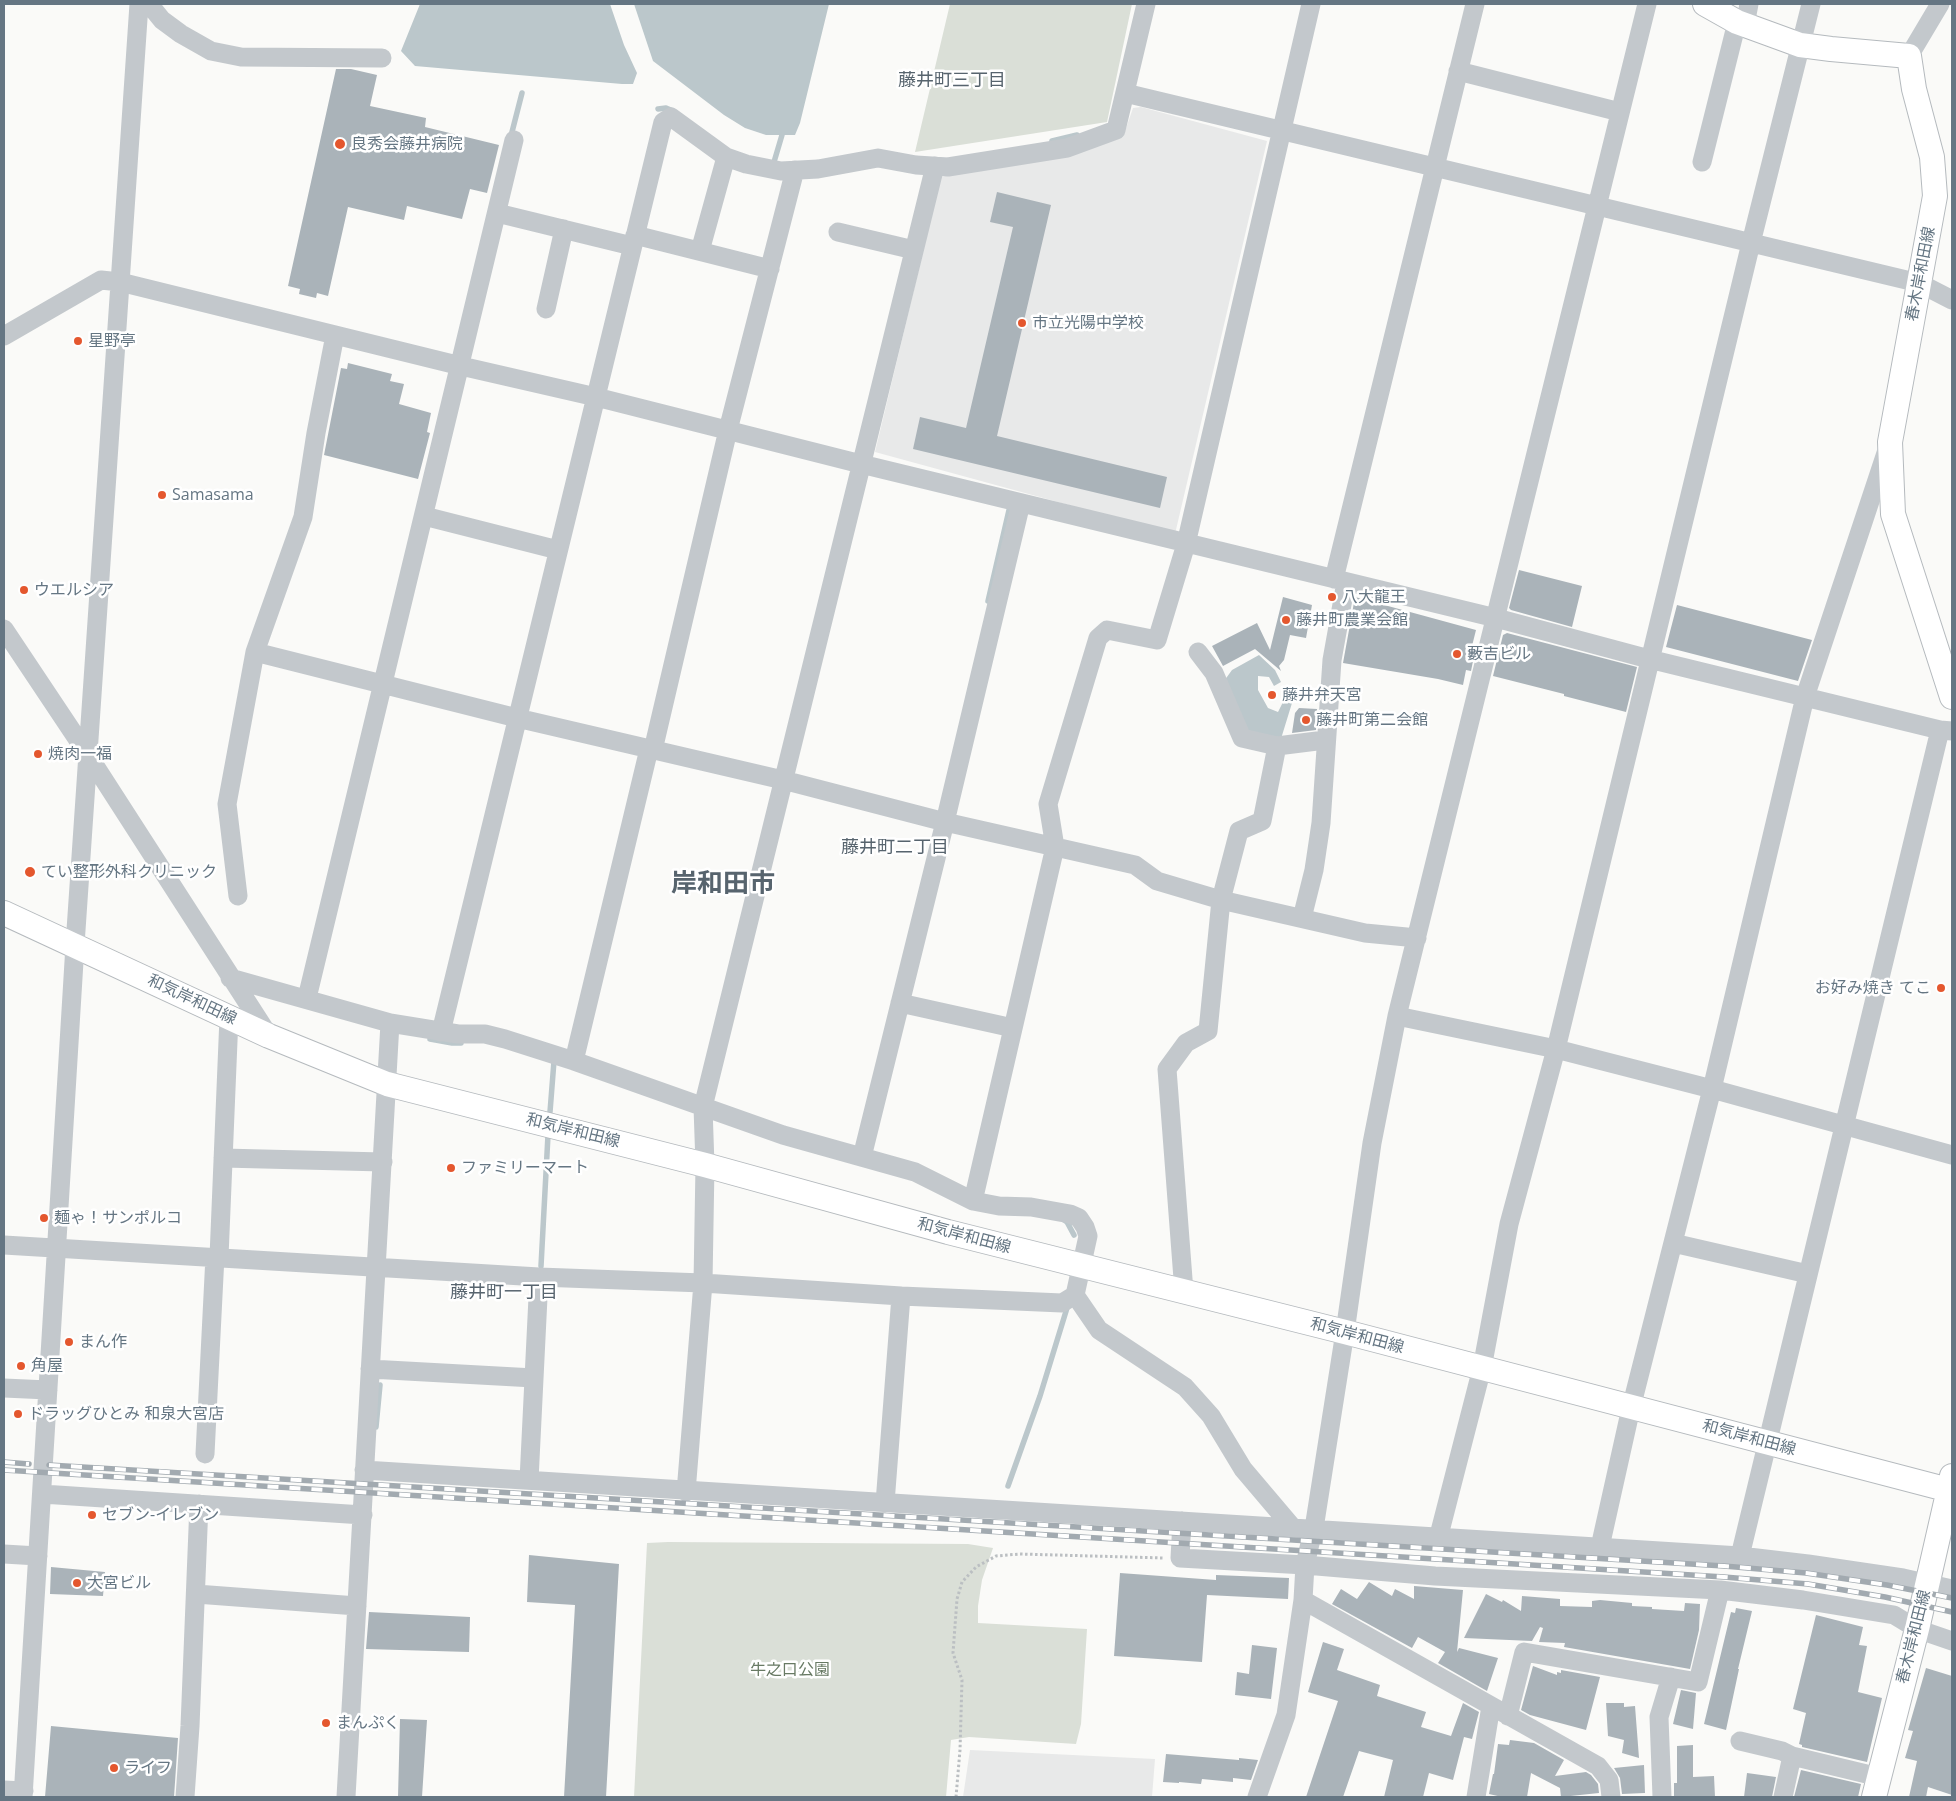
<!DOCTYPE html>
<html>
<head>
<meta charset="utf-8">
<style>
  body { margin:0 }
  #map { position:relative; width:1956px; height:1801px; overflow:hidden; background:#fafaf8; font-family:"Open Sans",sans-serif }
  canvas { display:block }
  .frame { position:absolute; inset:0; border:5px solid #657683; pointer-events:none }
</style>
</head>
<body>
<div id="map">
<canvas width="1956" height="1801"></canvas>
<div class="frame"></div>
</div>
<script>
const g = document.querySelector('canvas').getContext('2d');
g.lineJoin = 'round';
function paint(path, color) {
  g.fillStyle = color;
  g.fill(path, 'evenodd');
}
function toPath(rows) {
  const path = new Path2D();
  for (const r of rows) {
    path.moveTo(r[0], r[1]);
    for (let i = 2; i < r.length; i += 2) path.lineTo(r[i], r[i + 1]);
  }
  return path;
}
function trace(path, color, width, dash) {
  g.strokeStyle = color;
  g.lineWidth = width;
  g.lineCap = dash ? 'butt' : 'round';
  g.setLineDash(dash || []);
  g.stroke(path);
}
function drawText(font, color, halo, rows, align = 'center') {
  g.font = font + ' "Open Sans","Noto Sans JP",sans-serif';
  g.lineWidth = 5;
  g.setLineDash([]);
  g.textBaseline = 'middle';
  g.strokeStyle = halo;
  g.fillStyle = color;
  for (const [text, x, y, turn = 0] of rows) {
    g.save();
    g.translate(x, y);
    g.rotate((+turn || 0) * Math.PI / 180);
    g.textAlign = isNaN(turn) ? turn : align;
    if (halo) g.strokeText(text, 0, 0);
    g.fillText(text, 0, 0);
    g.restore();
  }
}
paint(toPath([
  [1141,107,1267,141,1175,534,875,452,941,177,1123,137,1133,108],
  [970,1750,1155,1759,1152,1797,963,1797]
]), '#e8e9e9');
paint(toPath([
  [950,4,1132,4,1107,122,915,152],
  [668,1542,968,1544,993,1548,982,1580,978,1606,978,1623,1087,1629,1081,1724,1076,1744,969,1737,951,1740,946,1797,634,1797,647,1543]
]), '#dadfd7');
paint(toPath([
  [420,4,610,4,624,45,637,73,633,84,622,84,415,66,401,51],
  [634,4,829,4,800,123,795,135,766,135,745,128,724,115,653,61],
  [1259,655,1275,670,1281,682,1274,686,1269,677,1258,676,1258,690,1268,708,1278,712,1283,702,1281,697,1287,694,1292,703,1280,742,1244,731,1224,681,1232,670]
]), '#bbc7cb');
trace(toPath([
  [658,109,666,108,673,111],
  [512,132,522,93],
  [1052,141,1077,135],
  [774,162,782,135],
  [988,601,1009,510],
  [430,1039,452,1043,461,1043],
  [550,1112,554,1061],
  [1064,1220,1067,1222,1074,1235],
  [541,1266,548,1135],
  [376,1427,380,1385],
  [1008,1486,1040,1396,1067,1308]
]), '#bbc7cb', 5.5);
paint(toPath([
  [336,69,351,69,377,75,370,106,426,118,425,127,499,145,487,193,470,189,462,219,407,206,404,220,348,207,328,296,317,293,316,298,299,294,300,289,288,286],
  [997,192,1051,205,997,436,1167,477,1160,508,913,449,920,417,966,428,1013,227,990,222],
  [348,363,392,374,390,381,404,384,399,404,431,413,427,432,430,433,418,479,324,455,341,368,347,369],
  [1519,570,1582,586,1572,627,1511,610,1509,608],
  [1283,597,1312,605,1306,638,1290,635,1284,660,1279,666,1281,671,1255,649,1223,666,1212,646,1257,623,1270,650],
  [1355,597,1476,630,1470,654,1475,651,1471,671,1466,670,1463,685,1438,679,1343,663],
  [1677,605,1812,640,1798,681,1666,647],
  [1507,633,1637,667,1626,712,1564,696,1564,694,1493,676,1503,635],
  [1299,708,1317,709,1316,730,1292,733,1295,713],
  [529,1555,619,1564,606,1797,564,1797,575,1605,527,1602],
  [51,1567,105,1572,103,1596,50,1594],
  [1120,1573,1216,1580,1216,1575,1289,1578,1288,1599,1207,1595,1202,1662,1114,1656],
  [1369,1582,1392,1596,1395,1589,1414,1599,1414,1586,1463,1590,1457,1652,1459,1648,1498,1658,1487,1691,1438,1663,1445,1652,1418,1637,1412,1648,1332,1604,1341,1589,1357,1599],
  [1486,1594,1502,1602,1503,1600,1521,1611,1522,1596,1560,1599,1560,1606,1592,1607,1592,1601,1600,1600,1632,1603,1632,1606,1652,1607,1652,1609,1684,1611,1685,1603,1700,1604,1699,1630,1690,1669,1564,1647,1565,1643,1539,1642,1543,1628,1540,1627,1532,1641,1464,1638],
  [1736,1608,1752,1611,1738,1669,1739,1669,1726,1730,1704,1724,1731,1612,1735,1613],
  [369,1612,470,1617,469,1652,366,1649],
  [1816,1615,1863,1627,1859,1645,1867,1646,1858,1692,1882,1698,1867,1762,1802,1747,1802,1745,1799,1744,1806,1713,1793,1709],
  [1323,1642,1344,1649,1337,1670,1380,1685,1377,1696,1426,1712,1421,1727,1451,1736,1463,1703,1479,1712,1472,1739,1464,1737,1453,1780,1429,1773,1423,1797,1384,1797,1393,1760,1359,1751,1343,1797,1306,1797,1338,1701,1308,1692],
  [1252,1645,1277,1648,1271,1699,1235,1695,1237,1672,1249,1674],
  [1533,1666,1557,1675,1557,1672,1561,1673,1561,1670,1600,1677,1586,1730,1530,1715,1521,1710],
  [1926,1668,1952,1676,1952,1795,1928,1787,1926,1797,1909,1797,1917,1761,1905,1758,1913,1731,1908,1730],
  [1681,1690,1696,1693,1693,1729,1673,1724],
  [1606,1703,1624,1703,1624,1707,1635,1706,1639,1758,1622,1753,1624,1740,1608,1736],
  [400,1719,427,1720,422,1797,398,1797],
  [51,1726,178,1738,174,1797,45,1797],
  [1510,1740,1534,1743,1564,1760,1555,1776,1586,1772,1591,1775,1598,1784,1599,1793,1561,1797,1560,1788,1531,1773,1527,1797,1502,1797,1489,1794,1493,1774,1494,1774,1498,1744,1509,1745],
  [1693,1745,1693,1777,1714,1776,1715,1797,1674,1797,1674,1783,1677,1783,1677,1746],
  [1166,1754,1239,1760,1239,1758,1258,1760,1251,1780,1233,1778,1233,1782,1202,1779,1201,1784,1179,1782,1179,1783,1163,1782],
  [1644,1765,1645,1793,1622,1794,1620,1778,1614,1768],
  [1801,1770,1861,1784,1858,1797,1794,1797],
  [1747,1773,1776,1777,1772,1797,1744,1797]
]), '#aab3b9');
const major = toPath([
  [1705,4,1737,22,1800,45,1831,49,1909,56,1914,89,1932,157,1935,196,1890,442,1893,514,1952,697],
  [4,913,269,1036,387,1084,705,1165,948,1232,1345,1332,1949,1490],
  [1874,1797,1917,1629,1952,1476]
]);
trace(major, '#b5babe', 26);
trace(toPath([
  [1306,622,1320,625],
  [956,1797,960,1750,962,1680,953,1653,957,1599,962,1582,976,1567,996,1556,1020,1554,1164,1558]
]), '#bbbfc2', 3, [2.5, 2.5]);
trace(toPath([
  [149,4,162,20,181,34,211,51,241,57,382,58],
  [1745,25,1749,4],
  [1909,56,1940,4],
  [1458,71,1620,112],
  [1125,93,1919,283,1952,300],
  [1702,162,1737,22],
  [497,213,632,246],
  [838,232,914,250],
  [635,235,770,269],
  [700,251,726,157],
  [546,309,564,229],
  [4,336,101,280,120,282,461,366,596,397,861,464,1496,618,1649,659,1940,730,1952,731],
  [424,516,558,550],
  [1334,579,1475,4],
  [4,629,88,755,269,1036],
  [255,652,517,718,783,780,945,822,1135,865,1157,881,1221,900,1365,933,1417,938],
  [1198,652,1214,673,1242,738,1277,746],
  [653,750,728,430,795,170],
  [238,896,227,804,255,652,303,517,316,433,335,335],
  [1302,918,1314,870,1321,823,1332,660,1346,582],
  [230,978,390,1023,458,1034,485,1034,505,1039,574,1061,783,1135,915,1172,973,1201,999,1206,1031,1207,1070,1214,1079,1218,1085,1227,1088,1236,1075,1295,1099,1330,1185,1387,1211,1416,1243,1469,1293,1528],
  [307,998,514,140],
  [900,1003,1013,1028],
  [1397,1016,1556,1049,1712,1089,1952,1155],
  [441,1032,663,122,671,117,726,157,746,164,781,171,818,169,878,158,916,165,948,167,1067,148,1116,130,1146,4],
  [574,1061,649,749],
  [862,1157,945,822,1021,503],
  [223,1158,383,1162],
  [973,1201,1055,847,1048,804,1098,638,1107,630,1157,640,1186,544,1311,4],
  [1673,1243,1808,1274],
  [4,1245,539,1277,703,1283,901,1296,1062,1303,1075,1295],
  [219,1257,229,1017],
  [1184,1292,1167,1069,1186,1043,1208,1031,1221,900,1239,831,1262,821,1277,746,1325,740],
  [370,1369,534,1378],
  [4,1388,48,1390],
  [205,1454,215,1256],
  [364,1470,1740,1556,1808,1564,1903,1578,1952,1589],
  [529,1480,539,1277],
  [686,1492,703,1283,705,1165,703,1107,935,166],
  [42,1494,363,1515],
  [885,1503,901,1296],
  [1182,1521,1180,1558,1305,1565,1435,1576,1720,1590,1803,1600,1894,1615,1917,1629,1952,1641],
  [1438,1539,1482,1368,1509,1224,1556,1049,1751,243,1811,4],
  [1600,1547,1631,1408,1712,1089,1805,697,1887,450],
  [4,1554,38,1556],
  [1740,1556,1940,730],
  [196,1594,357,1606],
  [1303,1600,1598,1766,1609,1780,1611,1797],
  [1508,1716,1524,1652,1698,1682,1720,1590],
  [1740,1741,1782,1751,1792,1756,1879,1777],
  [4,1790,24,1791],
  [23,1797,75,945,139,4],
  [185,1797,190,1726,199,1504],
  [346,1797,390,1023],
  [1257,1797,1286,1715,1303,1600,1305,1565,1315,1522,1345,1332,1372,1143,1397,1016,1647,4],
  [1476,1797,1491,1706],
  [1662,1797,1659,1717,1671,1677],
  [1783,1797,1792,1756]
]), '#c3c8cc', 19);
trace(major, '#fff', 24);
const rail = toPath([
  [4,1462,29,1464],
  [49,1465,1724,1566,1806,1573,1887,1585,1952,1598],
  [4,1470,1724,1577,1808,1584,1885,1597,1952,1612]
]);
trace(rail, '#a2aab0', 5.5);
trace(rail, '#fff', 4, [11]);
for (const [x, y, r, color] of [
  [340,144,6,"#e4572e"],
  [1022,323,5,"#e4572e"],
  [78,341,5,"#e4572e"],
  [162,495,5,"#e4572e"],
  [24,590,5,"#e4572e"],
  [1332,597,5,"#e4572e"],
  [1286,620,5,"#e4572e"],
  [1457,654,5,"#e4572e"],
  [1272,695,5,"#e4572e"],
  [1306,720,5,"#e4572e"],
  [38,754,5,"#e4572e"],
  [30,872,6,"#e4572e"],
  [1941,988,5,"#e4572e"],
  [451,1168,5,"#e4572e"],
  [44,1218,5,"#e4572e"],
  [69,1342,5,"#e4572e"],
  [21,1366,5,"#e4572e"],
  [18,1414,5,"#e4572e"],
  [92,1515,5,"#e4572e"],
  [77,1583,5,"#e4572e"],
  [326,1723,5,"#e4572e"],
  [114,1768,5,"#e4572e"]
]) {
  const dot = new Path2D();
  dot.arc(x, y, r, 0, 2 * Math.PI);
  g.fillStyle = color;
  g.fill(dot);
  trace(dot, '#fff', 2);
}
drawText('16px', '#657683', '#fff', [
  ["良秀会藤井病院",351,144],
  ["市立光陽中学校",1032,323],
  ["星野亭",88,341],
  ["Samasama",172,495],
  ["ウエルシア",34,590],
  ["八大龍王",1342,597],
  ["藤井町農業会館",1296,620],
  ["藪吉ビル",1467,654],
  ["藤井弁天宮",1282,695],
  ["藤井町第二会館",1316,720],
  ["焼肉一福",48,754],
  ["てい整形外科クリニック",41,872],
  ["お好み焼き てこ",1931,988,"right"],
  ["ファミリーマート",461,1168],
  ["麺ゃ！サンポルコ",54,1218],
  ["まん作",79,1342],
  ["角屋",31,1366],
  ["ドラッグひとみ 和泉大宮店",28,1414],
  ["セブン-イレブン",102,1515],
  ["大宮ビル",87,1583],
  ["まんぷく",336,1723],
  ["ライフ",124,1768]
], 'left');
drawText('16px', '#657683', '#fff', [
  ["春木岸和田線",1921,274,-79],
  ["和気岸和田線",192,1000,25],
  ["和気岸和田線",573,1131,14],
  ["和気岸和田線",964,1236,15],
  ["和気岸和田線",1357,1336,15],
  ["和気岸和田線",1749,1438,15],
  ["春木岸和田線",1914,1637,-76]
]);
drawText('16px', '#687a64', '#fff', [
  ["牛之口公園",790,1670]
]);
drawText('18px', '#57646e', '#fff', [
  ["藤井町三丁目",952,81],
  ["藤井町二丁目",895,848],
  ["藤井町一丁目",504,1293]
]);
drawText('bold 26px', '#57646e', '#fff', [
  ["岸和田市",723,885]
]);
</script>
</body>
</html>
